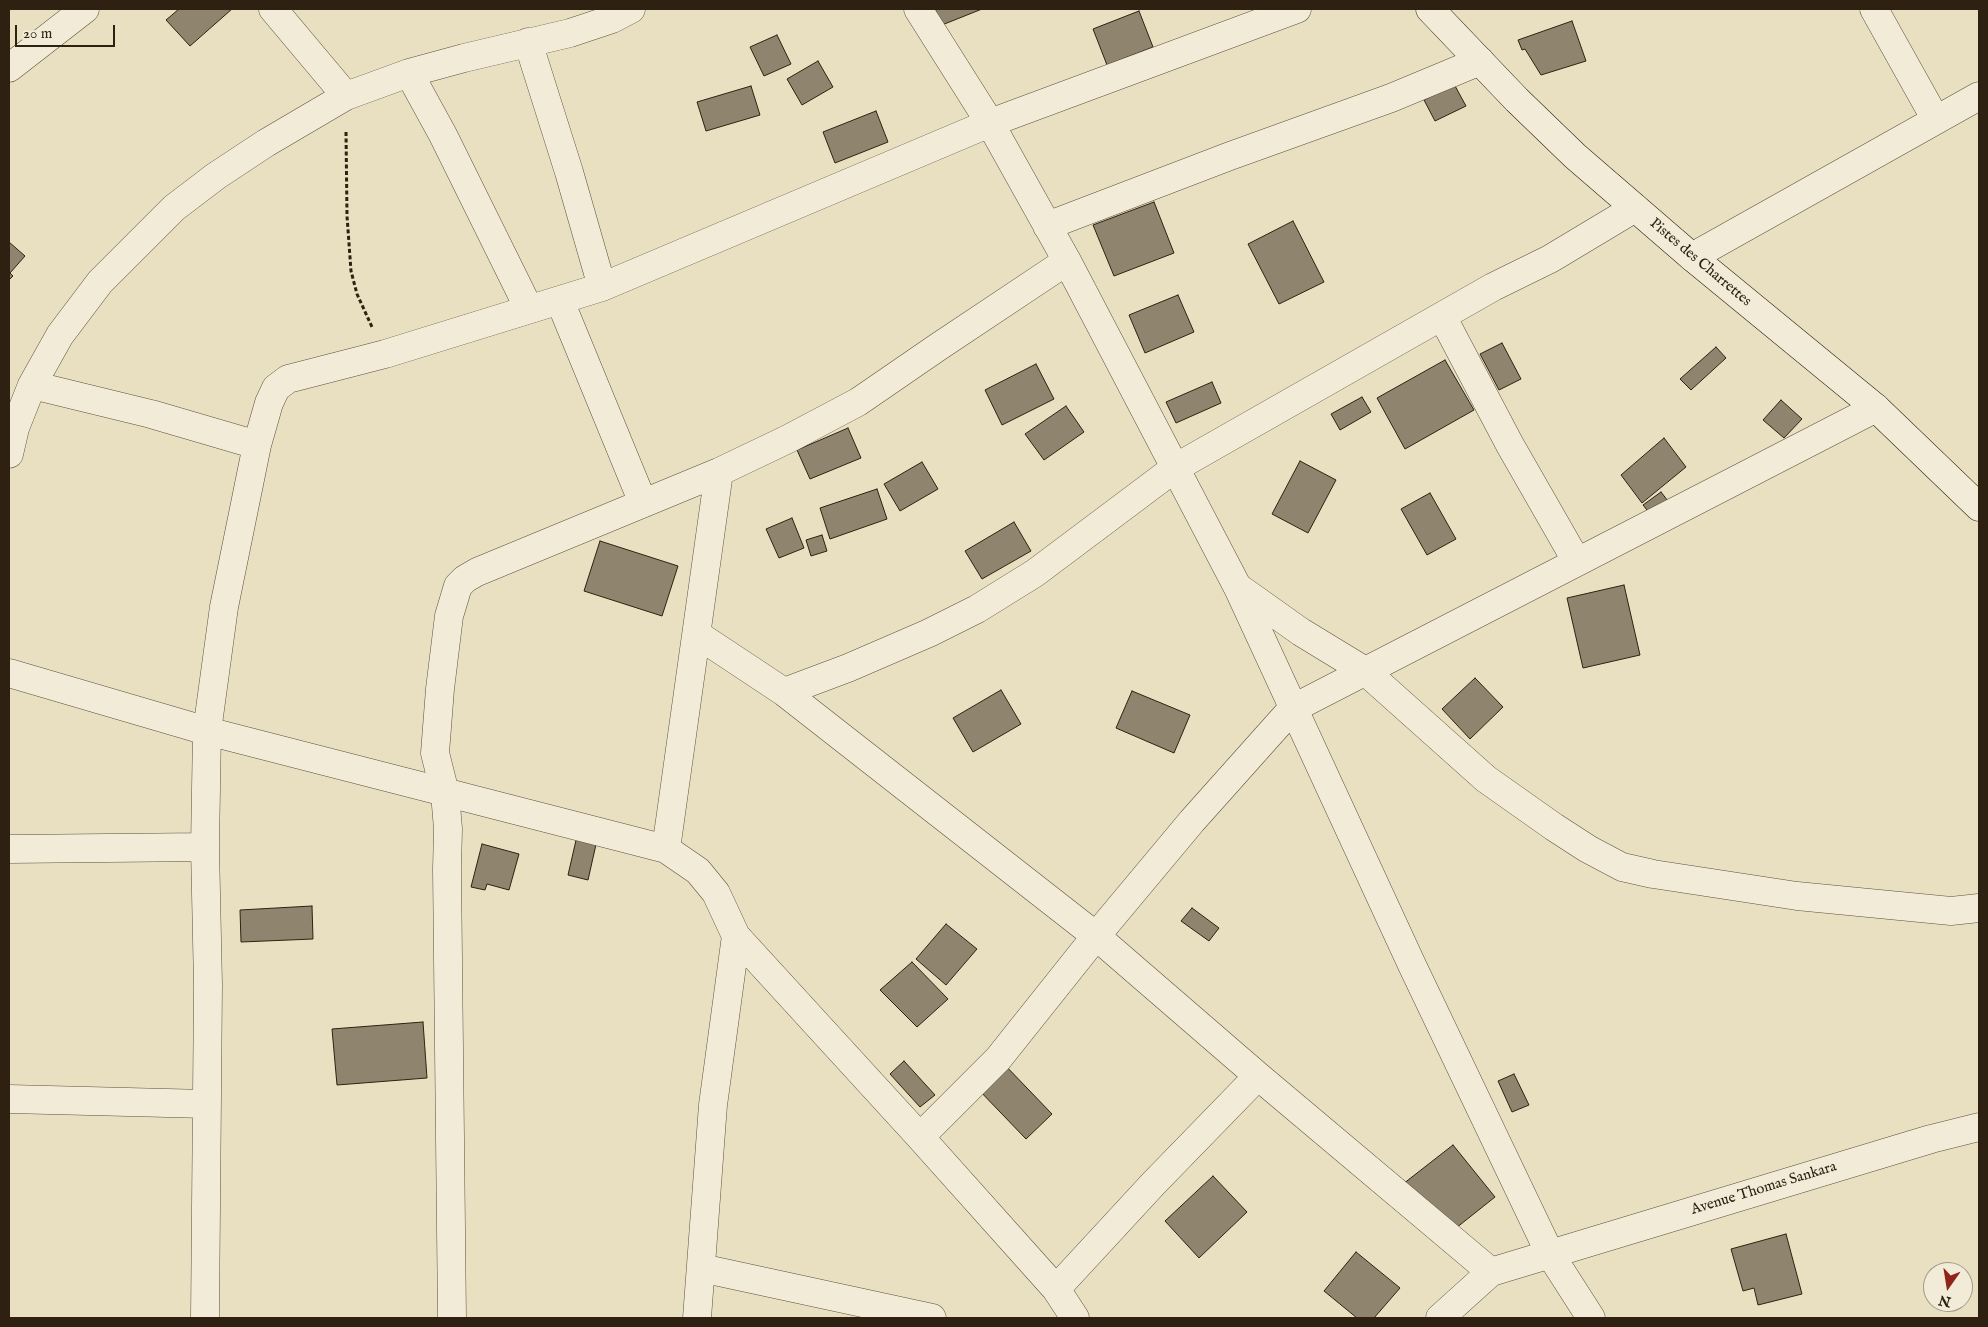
<!DOCTYPE html>
<html>
<head>
<meta charset="utf-8">
<style>
  body { margin:0 }
  #map { position:relative; width:1988px; height:1327px; overflow:hidden; background:#e9e0c1; font-family:"IM FELL English",serif }
  canvas { display:block }
  .frame { position:absolute; inset:0; border:10px solid #2e2111; pointer-events:none }
  .north { position:absolute; left:1923px; top:1262px; width:50px; height:50px; box-sizing:border-box; background:#f1ebd7; border:1px solid #a39a88; border-radius:50%; rotate:193deg; font-size:14px; font-weight:700; line-height:20px; text-align:center; color:#2e2111 }
  .north::after { content:''; display:block; margin:auto; width:18px; height:22px; background:#8f2418; clip-path:polygon(50% 0,100% 100%,50% 72%,0 100%) }
  .scale { position:absolute; left:15px; top:25px; width:100px; height:22px; box-sizing:border-box; border:2px solid #2e2111; border-top:0; padding-left:6px; font-size:15px; line-height:18px; white-space:nowrap; color:#2e2111; -webkit-text-stroke:4px #f1ebd7; paint-order:stroke }
</style>
</head>
<body>
<div id="map">
<canvas width="1988" height="1327"></canvas>
<div class="frame"></div>
<div class="north">N</div>
<div class="scale">20 m</div>
</div>
<script>
const g = document.querySelector('canvas').getContext('2d');
g.lineJoin = 'round';
function paint(path, color) {
  g.fillStyle = color;
  g.fill(path, 'evenodd');
}
function toPath(rows) {
  const path = new Path2D();
  for (const r of rows) {
    path.moveTo(r[0], r[1]);
    for (let i = 2; i < r.length; i += 2) path.lineTo(r[i], r[i + 1]);
  }
  return path;
}
function trace(path, color, width, dash) {
  g.strokeStyle = color;
  g.lineWidth = width;
  g.lineCap = dash ? 'butt' : 'round';
  g.setLineDash(dash || []);
  g.stroke(path);
}
function drawText(font, color, halo, rows, align = 'center') {
  g.font = font + ' "IM FELL English",serif';
  g.lineWidth = 5;
  g.setLineDash([]);
  g.textBaseline = 'middle';
  g.strokeStyle = halo;
  g.fillStyle = color;
  for (const [text, x, y, turn = 0] of rows) {
    g.save();
    g.translate(x, y);
    g.rotate((+turn || 0) * Math.PI / 180);
    g.textAlign = isNaN(turn) ? turn : align;
    if (halo) g.strokeText(text, 0, 0);
    g.fillText(text, 0, 0);
    g.restore();
  }
}
const building = toPath([
  [179,9,232,9,190,46,166,20,179,9],
  [935,9,982,9,942,25,935,9],
  [1139,11,1153,47,1107,65,1093,29,1139,11],
  [1572,21,1586,61,1541,75,1525,49,1522,50,1518,40,1572,21],
  [777,35,791,64,764,76,750,47,777,35],
  [818,61,833,87,802,105,787,79,818,61],
  [1454,84,1466,106,1435,121,1424,100,1454,84],
  [751,86,760,115,706,131,697,102,751,86],
  [876,111,888,142,835,163,823,132,876,111],
  [1154,202,1174,253,1114,276,1093,225,1154,202],
  [1293,221,1324,282,1279,304,1248,244,1293,221],
  [9,242,25,256,10,273,13,276,9,280,9,242],
  [1178,295,1194,332,1145,353,1129,315,1178,295],
  [1502,343,1521,379,1499,390,1480,354,1502,343],
  [1716,347,1726,358,1691,390,1680,379,1716,347],
  [1445,360,1474,410,1405,449,1377,398,1445,360],
  [1036,364,1054,399,1002,425,985,390,1036,364],
  [1212,382,1221,403,1176,423,1166,402,1212,382],
  [1362,397,1371,412,1340,430,1331,414,1362,397],
  [1781,400,1802,419,1784,438,1763,420,1781,400],
  [1066,406,1084,432,1044,460,1025,434,1066,406],
  [848,428,861,458,810,479,797,450,848,428],
  [1664,438,1686,467,1642,503,1621,475,1664,438],
  [1300,461,1336,480,1308,533,1272,514,1300,461],
  [922,462,938,489,900,511,884,484,922,462],
  [877,489,887,519,830,539,820,508,877,489],
  [1661,492,1668,501,1651,515,1643,505,1661,492],
  [1430,493,1456,539,1427,555,1401,509,1430,493],
  [792,518,804,548,779,558,766,529,792,518],
  [1014,522,1031,551,982,579,965,551,1014,522],
  [822,535,827,551,811,556,806,540,822,535],
  [600,541,678,566,662,616,584,591,600,541],
  [1624,585,1640,655,1583,668,1567,598,1624,585],
  [1475,678,1503,707,1470,739,1442,709,1475,678],
  [1001,690,1021,724,973,752,953,718,1001,690],
  [1132,691,1190,715,1174,753,1116,728,1132,691],
  [577,836,597,840,588,880,568,875,577,836],
  [482,844,519,854,509,890,487,884,485,890,471,887,482,844],
  [312,906,313,939,241,942,240,910,312,906],
  [1192,908,1219,928,1209,941,1181,921,1192,908],
  [946,924,977,949,946,985,916,959,946,924],
  [912,962,948,999,917,1027,880,990,912,962],
  [423,1022,427,1078,337,1085,332,1029,423,1022],
  [904,1061,935,1095,920,1107,890,1074,904,1061],
  [1002,1062,1052,1114,1026,1139,976,1087,1002,1062],
  [1514,1074,1529,1105,1512,1112,1498,1081,1514,1074],
  [1453,1145,1495,1197,1451,1232,1403,1184,1453,1145],
  [1213,1176,1247,1212,1199,1258,1165,1221,1213,1176],
  [1786,1234,1802,1294,1758,1305,1754,1288,1743,1291,1731,1249,1786,1234],
  [1356,1252,1400,1288,1374,1318,1357,1318,1324,1291,1356,1252]
]);
paint(building, '#8f846d');
trace(building, '#2e2111', 1);
const minor = toPath([
  [273,9,346,96],
  [918,9,990,123,1067,261,1238,588,1412,965,1550,1254,1591,1318],
  [1874,9,1936,120],
  [528,42,569,172,602,287],
  [9,68,85,9],
  [409,73,464,58,570,33,612,19,631,9],
  [1047,226,1230,156,1391,98,1480,61],
  [1692,257,1979,96],
  [560,301,643,503],
  [1442,316,1510,445,1577,562],
  [32,385,151,414,257,445],
  [9,454,15,428,32,385,60,335,100,282,174,208,216,176,266,143,346,96,409,73,443,135,529,309],
  [1239,588,1301,632,1365,671,1486,779,1554,827,1588,849,1622,867,1653,874,1797,896,1951,911,1979,908],
  [698,635,784,692,1096,936,1258,1076,1491,1272],
  [9,673,207,731,666,849,698,871,716,893,736,936,920,1137,1056,1289,1075,1318],
  [784,692,848,668,929,633,977,609,1035,573,1175,468,1493,287,1550,259,1635,208],
  [9,849,205,847],
  [666,849,719,472],
  [9,1099,207,1104],
  [920,1137,998,1059,1096,936,1192,821,1292,709,1876,408],
  [701,1268,932,1318],
  [1056,1289,1153,1184,1258,1076],
  [205,1318,208,985,205,847,207,731,224,607,257,445,269,403,276,388,288,379,385,354,602,287,990,123,1297,9],
  [452,1318,447,869,448,829,445,793,435,753,440,689,449,616,458,586,465,579,477,572,719,472,788,439,858,402,938,347,1067,261],
  [697,1318,713,1105,736,936],
  [1440,1318,1491,1272,1931,1139,1979,1127]
]);
const secondary = toPath([
  [1430,9,1517,100,1575,156,1692,257,1876,408,1979,507]
]);
trace(minor, '#5d513d', 29);
trace(secondary, '#2e2111', 29);
trace(toPath([
  [346,132,347,216,351,271,357,294,372,327]
]), '#2e2111', 3, [4, 2.5]);
trace(minor, '#f1ebd7', 28);
trace(secondary, '#f1ebd7', 28);
drawText('15px', '#2e2111', '#f1ebd7', [
  ["Pistes des Charrettes",1700,263,40],
  ["Avenue Thomas Sankara",1764,1189,-17]
]);
</script>
</body>
</html>
